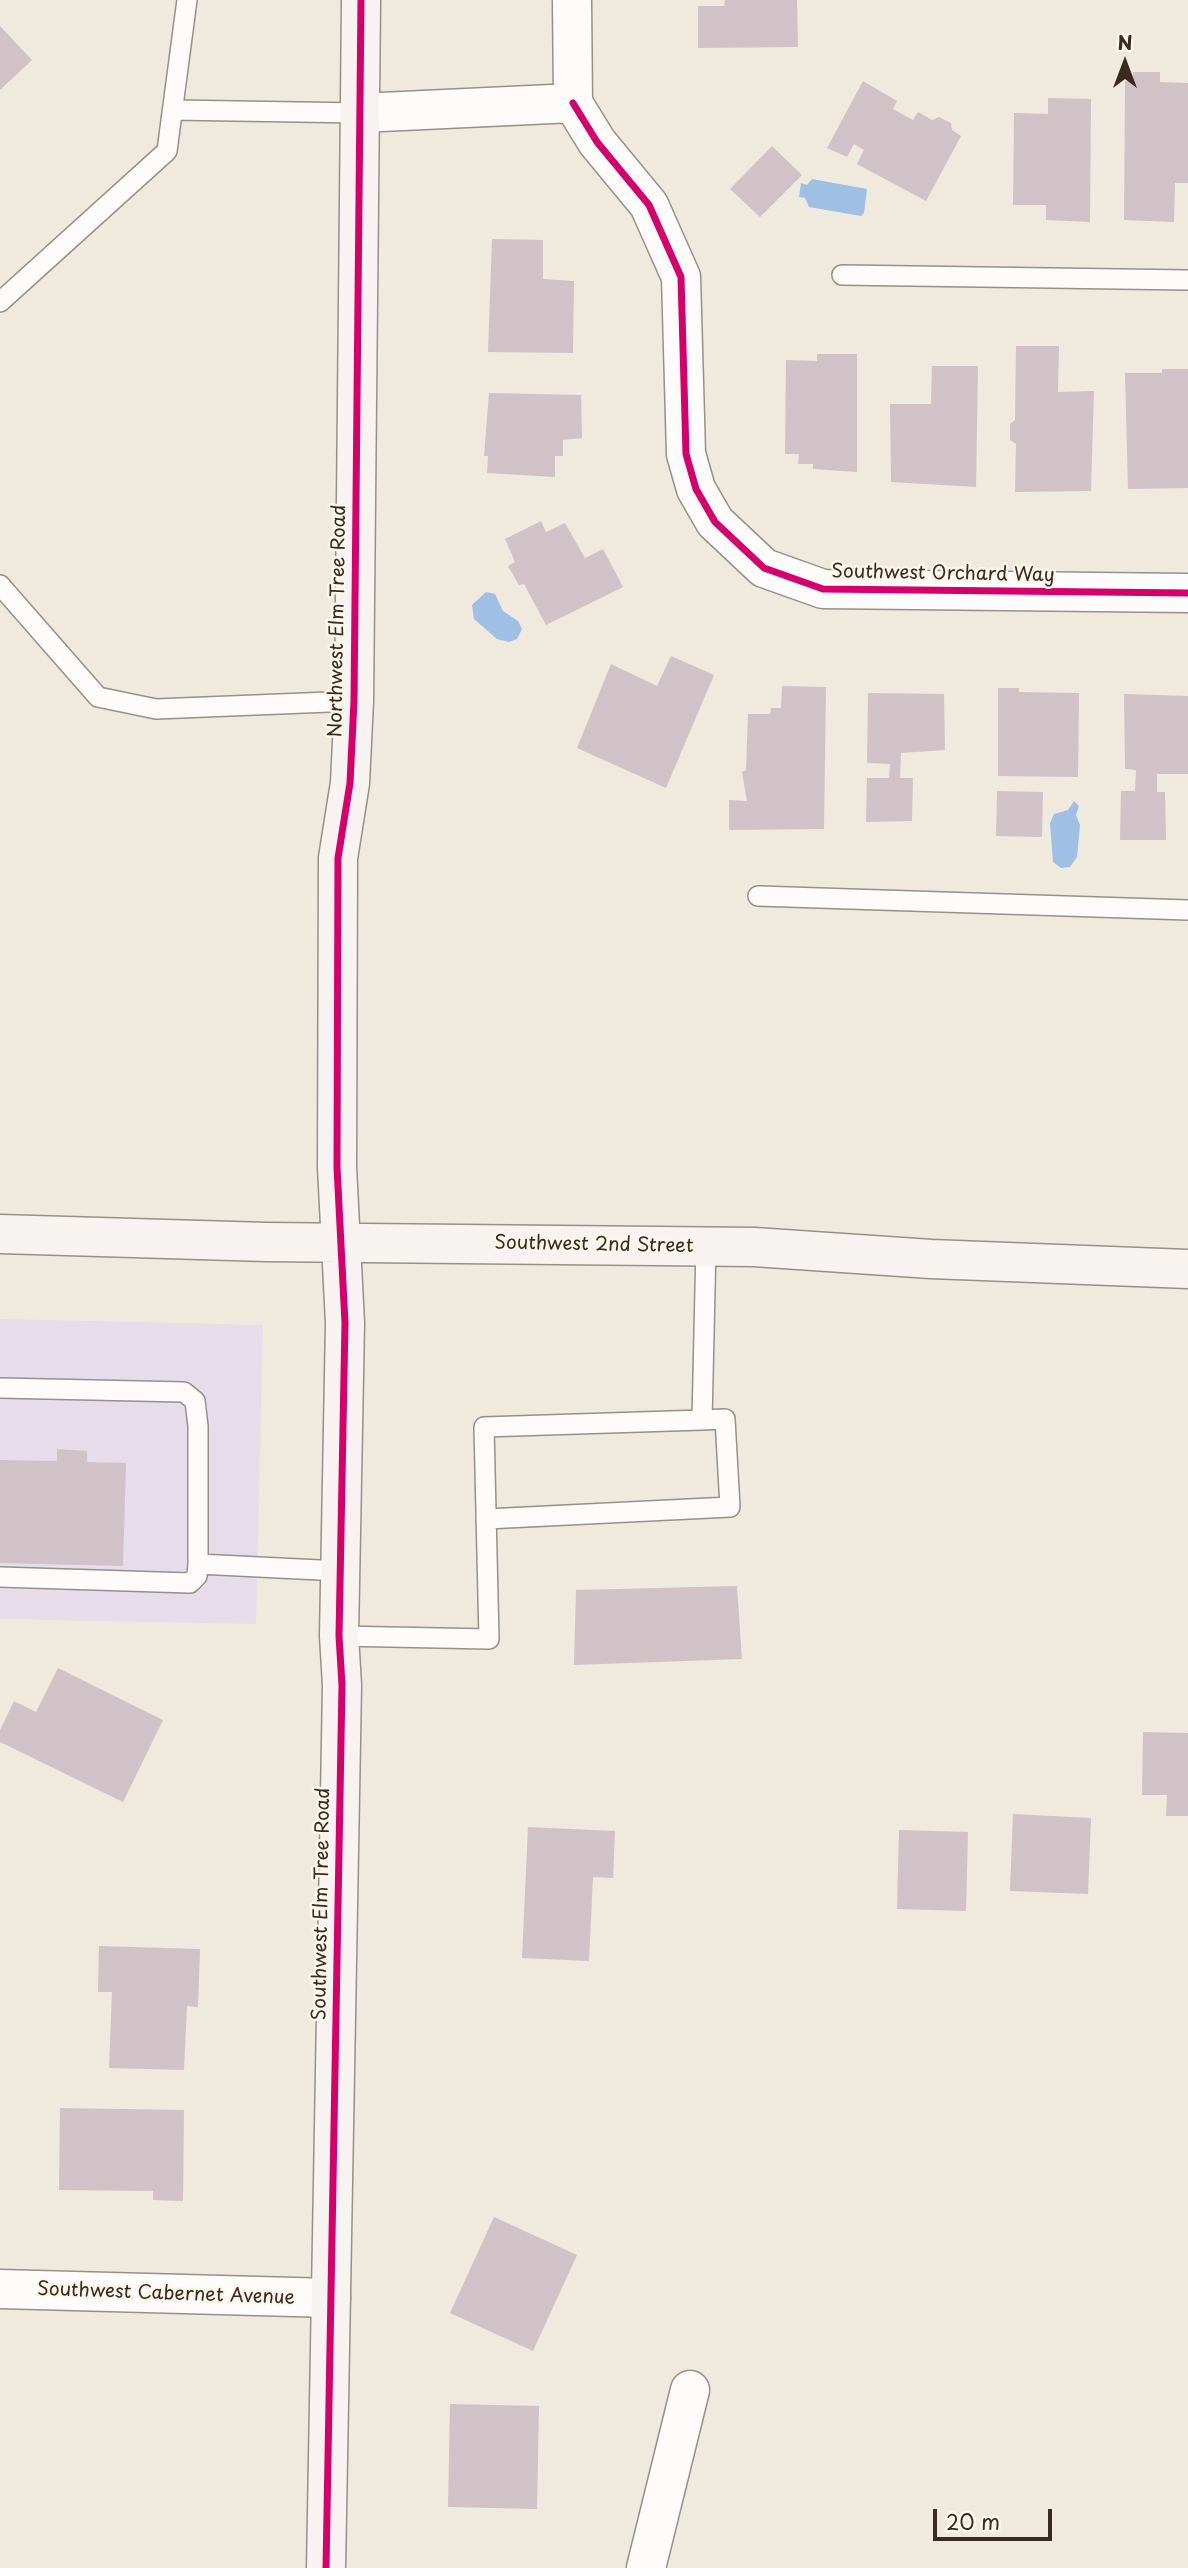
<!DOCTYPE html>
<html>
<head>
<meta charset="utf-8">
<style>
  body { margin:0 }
  #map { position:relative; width:1188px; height:2568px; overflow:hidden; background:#efe9de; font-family:"Playpen Sans",sans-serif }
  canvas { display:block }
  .north { position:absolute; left:1090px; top:28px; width:70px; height:70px; -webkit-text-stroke:5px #fbf7ec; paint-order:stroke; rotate:0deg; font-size:19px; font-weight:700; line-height:28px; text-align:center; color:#3b2a1e }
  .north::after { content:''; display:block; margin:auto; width:24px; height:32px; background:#3b2a1e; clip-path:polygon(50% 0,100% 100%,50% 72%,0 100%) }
  .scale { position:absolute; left:933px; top:2509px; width:119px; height:32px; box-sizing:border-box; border:4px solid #3b2a1e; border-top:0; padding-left:9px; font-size:21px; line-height:24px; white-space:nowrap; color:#3b2a1e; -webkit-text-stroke:5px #fbf7ec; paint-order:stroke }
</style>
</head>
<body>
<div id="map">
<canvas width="1188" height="2568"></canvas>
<div class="north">N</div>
<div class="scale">20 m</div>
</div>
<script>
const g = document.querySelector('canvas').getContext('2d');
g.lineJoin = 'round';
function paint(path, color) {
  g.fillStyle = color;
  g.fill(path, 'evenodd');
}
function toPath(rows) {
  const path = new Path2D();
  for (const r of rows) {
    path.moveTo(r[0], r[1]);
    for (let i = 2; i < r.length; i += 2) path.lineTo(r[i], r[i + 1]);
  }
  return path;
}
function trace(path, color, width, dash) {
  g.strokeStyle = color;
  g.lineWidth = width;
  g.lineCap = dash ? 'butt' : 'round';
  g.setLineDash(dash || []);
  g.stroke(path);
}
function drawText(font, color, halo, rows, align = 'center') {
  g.font = font + ' "Playpen Sans",sans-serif';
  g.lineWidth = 5;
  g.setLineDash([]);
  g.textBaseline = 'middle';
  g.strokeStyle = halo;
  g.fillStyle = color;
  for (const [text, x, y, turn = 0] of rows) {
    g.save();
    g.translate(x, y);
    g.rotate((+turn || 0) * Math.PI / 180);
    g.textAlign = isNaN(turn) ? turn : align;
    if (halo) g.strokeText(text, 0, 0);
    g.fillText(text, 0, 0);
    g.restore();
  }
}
paint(toPath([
  [0,1319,263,1325,256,1624,0,1619]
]), '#e7ddea');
paint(toPath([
  [812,179,867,189,864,213,861,216,809,207,805,198,799,197,801,183,807,185],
  [486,592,495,594,503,611,518,621,522,629,517,639,509,642,497,639,474,619,472,605],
  [1074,801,1079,806,1076,815,1080,825,1077,857,1070,867,1061,868,1053,862,1050,823,1054,814,1068,810]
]), '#9fbfe5');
paint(toPath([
  [725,0,797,0,798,47,698,48,698,6,724,6],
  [0,26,32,60,0,90],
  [1133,72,1160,72,1160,82,1188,83,1188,183,1175,183,1174,222,1124,220,1125,81,1133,81],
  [863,81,897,101,893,109,913,120,918,112,932,120,939,117,951,123,952,130,961,136,926,201,857,164,864,150,854,144,847,157,827,148],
  [1048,98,1091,99,1090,222,1046,220,1046,205,1013,205,1014,113,1048,114],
  [772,146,802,175,760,217,730,189],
  [492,239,543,240,543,279,574,281,573,353,488,352],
  [1016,346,1059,346,1058,392,1094,391,1091,491,1015,492,1016,444,1010,440,1010,424,1015,420],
  [817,354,857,354,857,472,813,469,813,464,798,464,799,454,785,454,786,360,817,361],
  [932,366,978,366,976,487,891,482,890,404,931,404],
  [1162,369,1188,369,1188,488,1128,489,1125,373,1162,373],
  [489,393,581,395,582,438,563,440,563,456,555,456,555,477,487,473,488,456,484,456],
  [541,521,546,532,565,523,585,558,603,549,623,587,546,625,524,584,519,585,508,566,515,562,505,539],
  [671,656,714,675,666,788,577,748,611,664,657,686],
  [782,686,826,687,824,829,729,830,729,800,747,801,742,772,746,770,748,714,770,714,771,708,781,708],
  [998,688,1019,688,1019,692,1079,693,1078,777,998,776],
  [868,693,944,694,945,750,901,753,900,778,913,778,912,821,866,822,867,778,889,778,890,764,867,763],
  [1124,694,1188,696,1188,774,1157,774,1157,792,1165,792,1166,840,1120,840,1121,791,1135,791,1136,770,1125,769],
  [997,791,1043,792,1042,837,996,836],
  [57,1449,87,1451,87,1462,126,1463,123,1566,0,1563,0,1460,57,1461],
  [737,1586,742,1659,574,1665,576,1590],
  [58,1668,163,1720,123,1802,0,1742,0,1730,14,1701,36,1712],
  [1143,1732,1188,1733,1188,1816,1166,1816,1167,1795,1142,1795],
  [1013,1814,1091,1818,1088,1894,1010,1891],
  [528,1827,615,1831,613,1878,593,1877,589,1961,522,1958],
  [899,1830,968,1832,966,1911,897,1909],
  [99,1946,200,1949,198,2007,187,2006,184,2070,109,2068,112,1992,98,1992],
  [60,2108,184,2110,183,2201,153,2200,153,2191,59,2190],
  [494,2217,577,2255,533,2351,450,2313],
  [450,2404,539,2406,537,2509,448,2507]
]), '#d0c2c7');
const lane = toPath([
  [173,110,360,113],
  [842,275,1188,280],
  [0,302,167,151,187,0],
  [0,585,98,697,156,709,354,701],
  [758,896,1188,910],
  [0,1388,184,1392,195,1401,198,1426,198,1564,197,1576,190,1583,0,1577],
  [486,1519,730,1507,725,1419,702,1420],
  [198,1564,340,1571],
  [339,1636,489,1639,484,1427,702,1420,706,1246]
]);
const street = toPath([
  [572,0,573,103],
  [573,103,597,142,649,205,681,277,686,454,696,489,715,522,764,568,823,589,1188,593],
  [360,113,573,103],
  [0,2289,331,2298],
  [646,2568,690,2390]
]);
const secondary = toPath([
  [0,1234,266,1242,754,1247,931,1259,1188,1269],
  [326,2568,342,1685,339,1636,345,1323,337,1167,338,858,350,783,354,701,361,0]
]);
trace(lane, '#969089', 22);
trace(street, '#969089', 41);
trace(secondary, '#969089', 41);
trace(lane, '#fdfcfa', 19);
trace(street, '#fdfcfa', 38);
trace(secondary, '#f7f3f0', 38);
trace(toPath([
  [573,103,597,142,649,205,681,277,686,454,696,489,715,522,764,568,823,589,1188,593],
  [326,2568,342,1685,339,1636,345,1323,337,1167,338,858,350,783,354,701,361,0]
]), '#d6006c', 7);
drawText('19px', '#3b2a1e', '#fbf7ec', [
  ["Southwest Orchard Way",943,574,1],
  ["Northwest Elm Tree Road",338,621,-89],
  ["Southwest 2nd Street",594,1245,1],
  ["Southwest Elm Tree Road",322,1904,-89],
  ["Southwest Cabernet Avenue",166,2294,2]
]);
</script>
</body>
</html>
